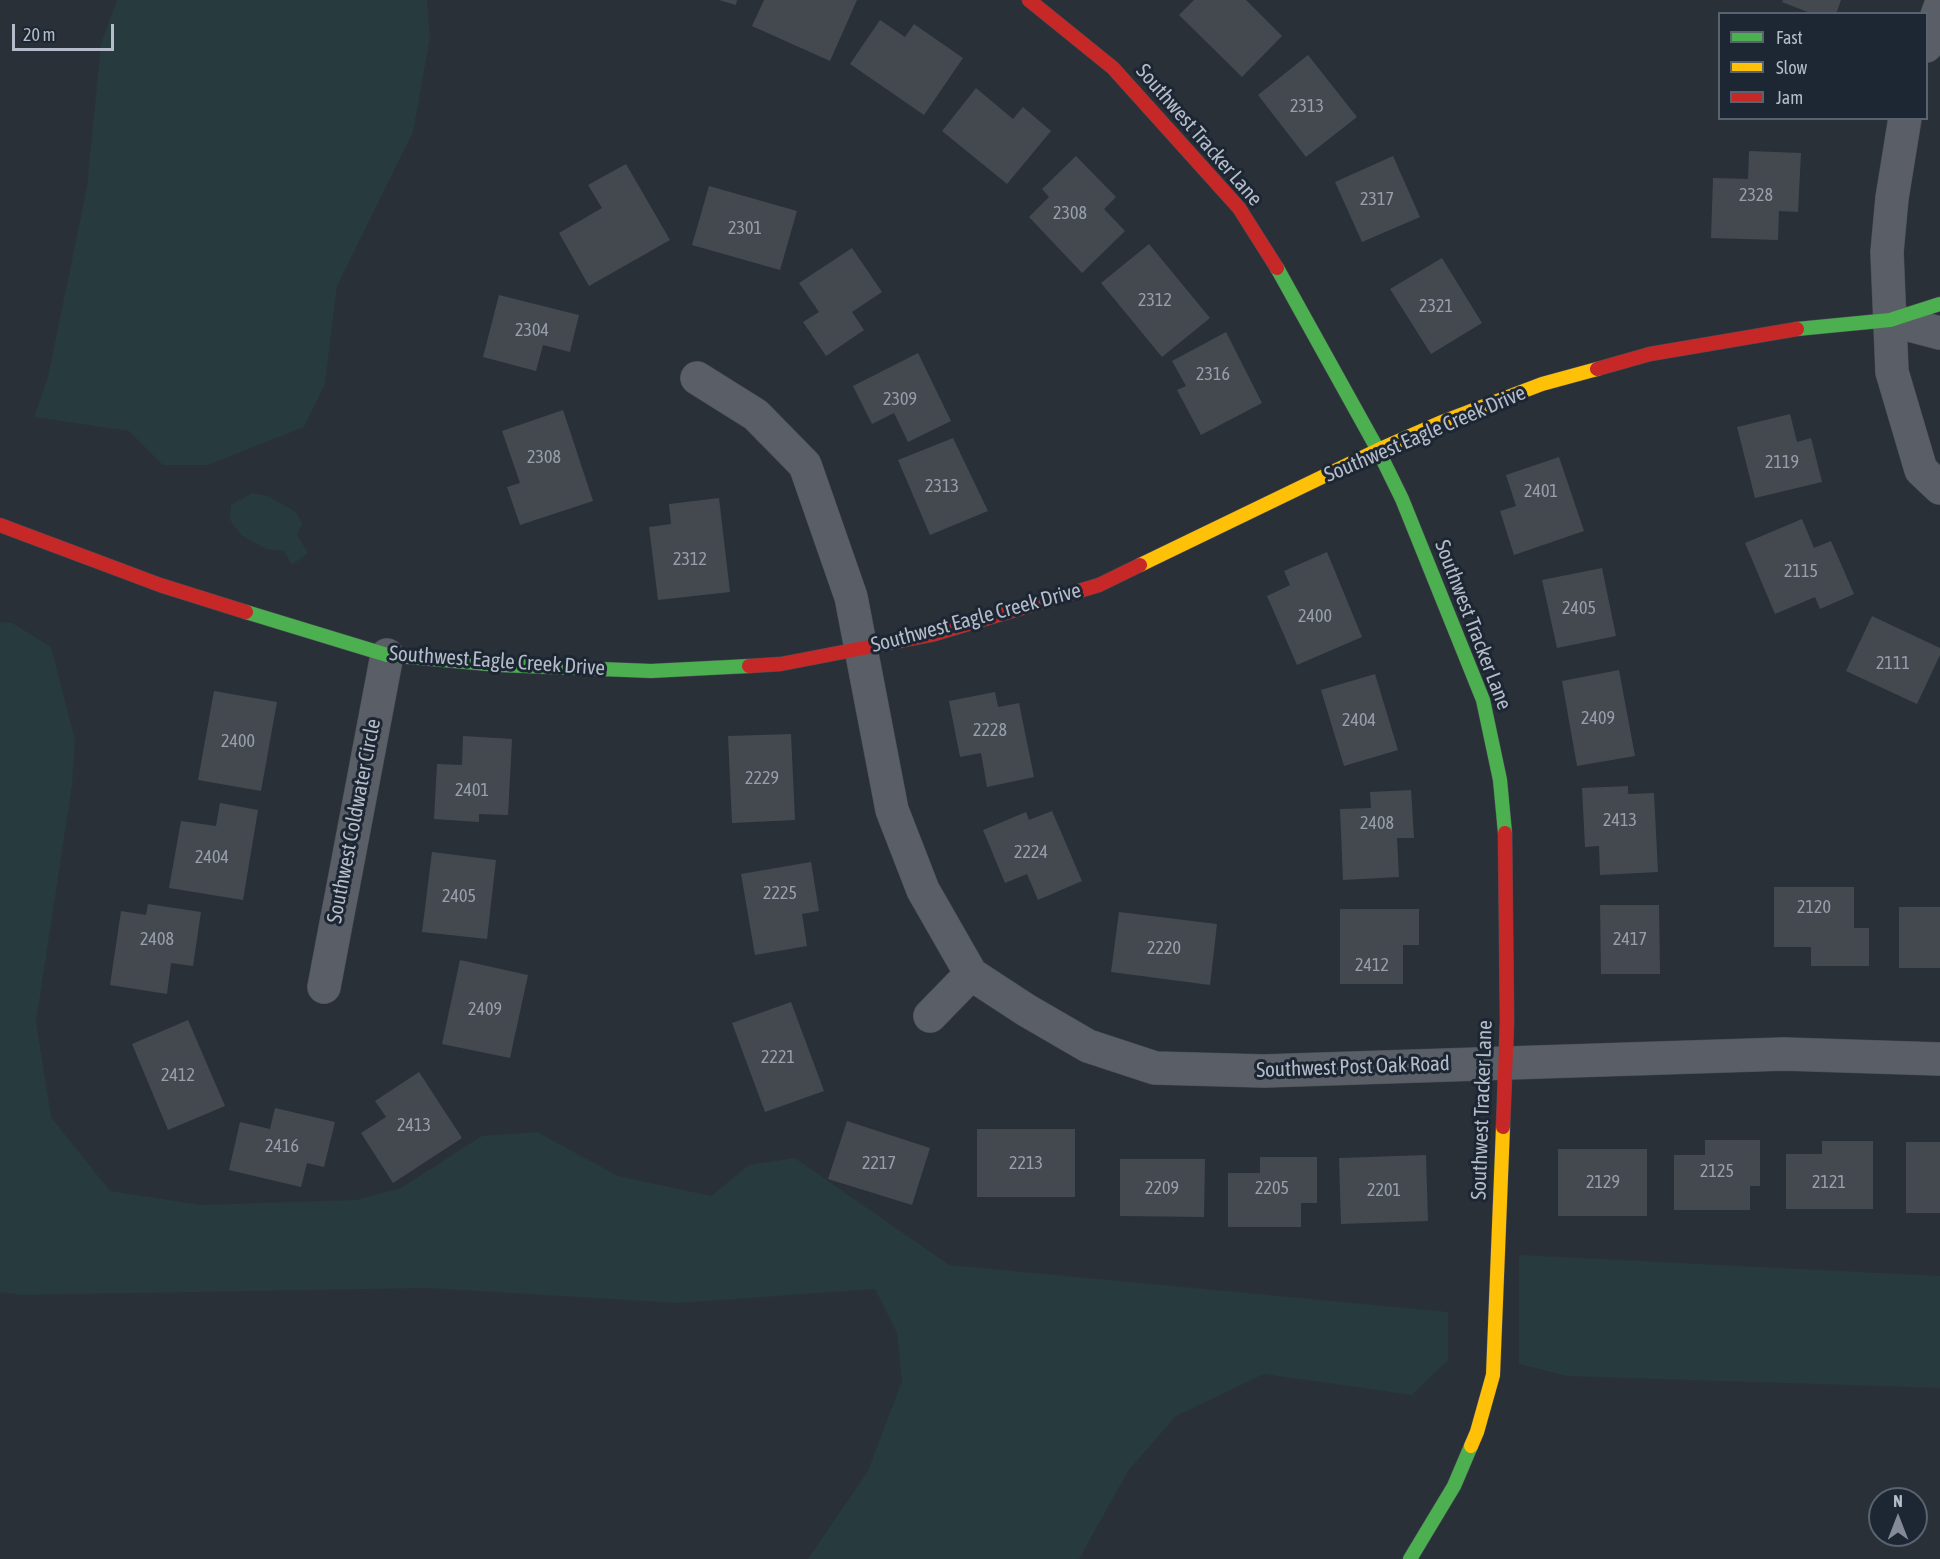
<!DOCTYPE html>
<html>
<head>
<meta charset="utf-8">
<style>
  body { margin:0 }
  #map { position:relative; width:1940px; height:1559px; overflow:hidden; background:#2a3038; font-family:"Asap Condensed",sans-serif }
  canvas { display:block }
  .legend { position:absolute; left:1718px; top:12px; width:210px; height:108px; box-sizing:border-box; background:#1d2633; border:2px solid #59626f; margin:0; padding:8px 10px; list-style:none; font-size:18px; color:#b4bcc9 }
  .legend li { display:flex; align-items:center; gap:12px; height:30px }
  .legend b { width:30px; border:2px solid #59626f }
  .north { position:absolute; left:1868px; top:1487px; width:60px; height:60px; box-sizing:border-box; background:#1d2633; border:2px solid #59626f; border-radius:50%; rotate:0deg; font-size:16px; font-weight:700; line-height:24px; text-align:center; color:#b4bcc9 }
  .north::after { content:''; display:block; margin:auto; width:21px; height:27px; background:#848b96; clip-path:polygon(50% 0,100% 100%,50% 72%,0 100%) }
  .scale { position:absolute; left:12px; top:24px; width:102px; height:27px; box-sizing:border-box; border:3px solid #b4bcc9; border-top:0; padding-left:8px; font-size:18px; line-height:21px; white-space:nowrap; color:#b4bcc9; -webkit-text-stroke:4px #1d2633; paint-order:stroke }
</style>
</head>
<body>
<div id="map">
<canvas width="1940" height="1559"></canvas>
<ul class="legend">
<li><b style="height:8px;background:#4caf50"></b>Fast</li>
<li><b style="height:8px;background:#ffc107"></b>Slow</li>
<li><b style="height:8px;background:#c62828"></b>Jam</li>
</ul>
<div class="north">N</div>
<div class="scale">20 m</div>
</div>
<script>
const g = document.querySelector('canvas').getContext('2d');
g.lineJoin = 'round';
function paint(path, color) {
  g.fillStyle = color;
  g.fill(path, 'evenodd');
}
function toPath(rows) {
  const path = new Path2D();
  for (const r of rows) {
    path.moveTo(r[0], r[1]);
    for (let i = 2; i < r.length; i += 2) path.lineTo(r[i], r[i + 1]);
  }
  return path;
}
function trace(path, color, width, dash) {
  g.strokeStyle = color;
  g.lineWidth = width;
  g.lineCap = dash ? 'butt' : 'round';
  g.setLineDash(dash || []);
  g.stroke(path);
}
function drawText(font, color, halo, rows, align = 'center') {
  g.font = font + ' "Asap Condensed",sans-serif';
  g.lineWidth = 6;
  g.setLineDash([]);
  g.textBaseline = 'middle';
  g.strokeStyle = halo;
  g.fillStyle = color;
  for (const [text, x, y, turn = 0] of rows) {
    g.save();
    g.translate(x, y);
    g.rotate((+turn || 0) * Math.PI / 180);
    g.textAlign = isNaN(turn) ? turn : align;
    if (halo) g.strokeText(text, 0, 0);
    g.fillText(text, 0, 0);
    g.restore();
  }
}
paint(toPath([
  [117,0,427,0,430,37,413,132,337,286,325,384,304,427,208,465,163,465,129,431,34,417,48,377,87,187,101,44],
  [252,493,268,496,296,512,302,524,297,535,308,553,292,565,284,551,266,549,241,535,230,520,231,505],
  [0,622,12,623,51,647,75,740,72,785,36,1022,51,1117,110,1191,201,1205,356,1200,401,1188,482,1136,537,1132,618,1176,711,1196,749,1165,795,1158,949,1265,1448,1312,1448,1360,1412,1395,1264,1374,1176,1416,1128,1471,1079,1559,808,1559,868,1471,902,1381,897,1333,875,1289,678,1303,428,1288,22,1295,0,1292],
  [1519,1255,1940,1276,1940,1388,1567,1376,1519,1364]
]), '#273a3e');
paint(toPath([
  [719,0,737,0,736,5],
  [764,0,857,0,830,61,752,26],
  [1194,0,1246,0,1282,36,1242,77,1179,15],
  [1783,0,1841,0,1836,14,1813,14,1782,2],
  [880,20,905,37,914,24,963,58,924,115,850,64],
  [1308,55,1357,117,1306,157,1258,95],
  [976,88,1013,119,1023,107,1051,131,1007,184,942,131],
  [1749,151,1801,153,1798,212,1779,211,1778,240,1711,238,1713,178,1748,179],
  [1076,156,1116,197,1104,209,1125,231,1082,273,1029,217,1049,197,1042,189],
  [1393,156,1420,217,1362,242,1335,182],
  [626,164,670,240,589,286,559,233,602,208,588,185],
  [709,186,797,211,780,270,692,245],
  [1149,244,1210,318,1162,357,1101,283],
  [852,248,882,292,852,312,864,330,826,356,803,322,819,312,799,283],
  [1442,258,1482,323,1431,354,1390,289],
  [499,295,579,315,570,352,543,345,536,371,483,357],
  [1226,332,1262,403,1201,435,1177,390,1186,386,1172,361],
  [918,353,951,421,908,442,894,413,872,424,853,386],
  [563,410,593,501,520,525,507,487,520,483,502,431],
  [1790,414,1797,442,1811,438,1822,482,1755,498,1737,427],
  [953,438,988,511,930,535,898,460],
  [1559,457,1584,531,1514,555,1500,511,1516,506,1506,475],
  [719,498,730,592,658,600,649,527,671,524,669,504],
  [1802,519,1814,548,1831,541,1854,594,1820,609,1815,597,1775,614,1745,543],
  [1327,552,1362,637,1297,665,1267,596,1290,585,1284,571],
  [1602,568,1616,636,1557,648,1542,580],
  [1872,616,1940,648,1940,655,1917,704,1846,671],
  [1619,670,1635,756,1577,766,1562,681],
  [1375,674,1398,750,1344,766,1321,690],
  [214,691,277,702,261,791,198,780],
  [995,692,998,707,1019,703,1034,777,987,787,981,753,960,757,949,701],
  [791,734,795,820,732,823,728,736],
  [463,736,512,739,508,815,479,814,479,822,434,819,437,764,462,765],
  [1628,786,1628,794,1654,793,1658,872,1600,875,1599,846,1585,847,1582,788],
  [1411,790,1414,838,1397,838,1399,877,1343,880,1340,809,1371,808,1370,792],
  [220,803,258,810,243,900,169,888,181,821,216,826],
  [1052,811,1082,881,1038,900,1027,874,1005,883,983,830,1026,812,1029,820],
  [432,852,496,860,487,939,422,932],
  [811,862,819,911,802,914,807,946,755,955,741,874],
  [1774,887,1854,887,1854,928,1869,928,1869,966,1811,966,1811,947,1774,947],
  [148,904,201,912,193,966,171,963,167,994,110,985,121,911,146,915],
  [1600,905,1659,905,1660,974,1601,974],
  [1899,907,1940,907,1940,968,1899,968],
  [1340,909,1419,909,1419,945,1403,945,1403,984,1340,984],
  [1119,912,1217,924,1210,985,1111,972],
  [460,960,528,975,510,1058,442,1044],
  [791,1002,824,1091,765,1112,732,1023],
  [188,1020,225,1106,168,1130,132,1044],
  [419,1072,462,1138,393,1183,361,1133,386,1117,375,1101],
  [275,1108,335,1122,324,1167,307,1163,301,1187,229,1170,240,1122,270,1129],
  [847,1121,930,1148,912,1205,828,1179],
  [977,1129,1075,1129,1075,1197,977,1197],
  [1705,1140,1760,1140,1760,1186,1750,1186,1750,1210,1674,1210,1674,1155,1705,1155],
  [1822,1141,1873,1141,1873,1209,1786,1209,1786,1154,1822,1154],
  [1906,1142,1940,1142,1940,1213,1906,1213],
  [1558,1149,1647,1149,1647,1216,1558,1216],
  [1426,1155,1428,1221,1341,1224,1339,1158],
  [1260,1157,1317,1157,1317,1203,1301,1203,1301,1227,1228,1227,1228,1173,1260,1173],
  [1120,1159,1205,1159,1204,1217,1120,1216]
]), '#444950');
const street = toPath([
  [1926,46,1940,7],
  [1905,118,1892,198,1887,252,1892,372,1921,470,1940,488],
  [1890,320,1940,333],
  [697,378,756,415,805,465,851,597,892,810,923,890,971,974,1026,1010,1088,1046,1155,1068,1264,1071,1784,1054,1940,1059],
  [324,987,387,655],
  [930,1016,971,974]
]);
const fast = toPath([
  [1277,268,1378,450,1402,499,1483,700,1500,780,1505,833],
  [1797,329,1890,320,1940,304],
  [246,612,387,655,499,665,651,671,749,666],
  [1410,1559,1454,1486,1471,1446]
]);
const slow = toPath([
  [1140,565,1378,450,1442,422,1542,384,1597,369],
  [1471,1446,1477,1432,1493,1375,1503,1127]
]);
const jam = toPath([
  [1029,0,1113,68,1239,208,1277,268],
  [1597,369,1650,354,1797,329],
  [0,525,160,585,246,612],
  [749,666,781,664,931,635,1099,585,1140,565],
  [1503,1127,1507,1022,1505,833]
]);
trace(street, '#484c53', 34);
trace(fast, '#484c53', 15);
trace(slow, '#484c53', 15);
trace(jam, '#484c53', 15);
trace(street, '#5a5e66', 33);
trace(fast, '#4caf50', 14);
trace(slow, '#ffc107', 14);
trace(jam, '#c62828', 14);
drawText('18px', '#989fab', null, [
  ["2313",1307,106],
  ["2328",1756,195],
  ["2317",1377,199],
  ["2308",1070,213],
  ["2301",745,228],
  ["2312",1155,300],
  ["2321",1436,306],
  ["2304",532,330],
  ["2316",1213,374],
  ["2309",900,399],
  ["2308",544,457],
  ["2119",1782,462],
  ["2313",942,486],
  ["2401",1541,491],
  ["2312",690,559],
  ["2115",1801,571],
  ["2405",1579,608],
  ["2400",1315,616],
  ["2111",1893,663],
  ["2409",1598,718],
  ["2404",1359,720],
  ["2228",990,730],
  ["2400",238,741],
  ["2229",762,778],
  ["2401",472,790],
  ["2413",1620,820],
  ["2408",1377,823],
  ["2224",1031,852],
  ["2404",212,857],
  ["2225",780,893],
  ["2405",459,896],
  ["2120",1814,907],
  ["2408",157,939],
  ["2417",1630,939],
  ["2220",1164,948],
  ["2412",1372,965],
  ["2409",485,1009],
  ["2221",778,1057],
  ["2412",178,1075],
  ["2413",414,1125],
  ["2416",282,1146],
  ["2217",879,1163],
  ["2213",1026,1163],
  ["2125",1717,1171],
  ["2129",1603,1182],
  ["2121",1829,1182],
  ["2209",1162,1188],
  ["2205",1272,1188],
  ["2201",1384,1190]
]);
drawText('21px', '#b4bcc9', '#1d2633', [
  ["Southwest Tracker Lane",1199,135,49],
  ["Southwest Eagle Creek Drive",1425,434,-23],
  ["Southwest Eagle Creek Drive",976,618,-15],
  ["Southwest Tracker Lane",1473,625,69],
  ["Southwest Eagle Creek Drive",497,661,4],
  ["Southwest Coldwater Circle",354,821,-79],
  ["Southwest Post Oak Road",1353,1067,-2],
  ["Southwest Tracker Lane",1482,1110,-88]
]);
</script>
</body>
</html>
